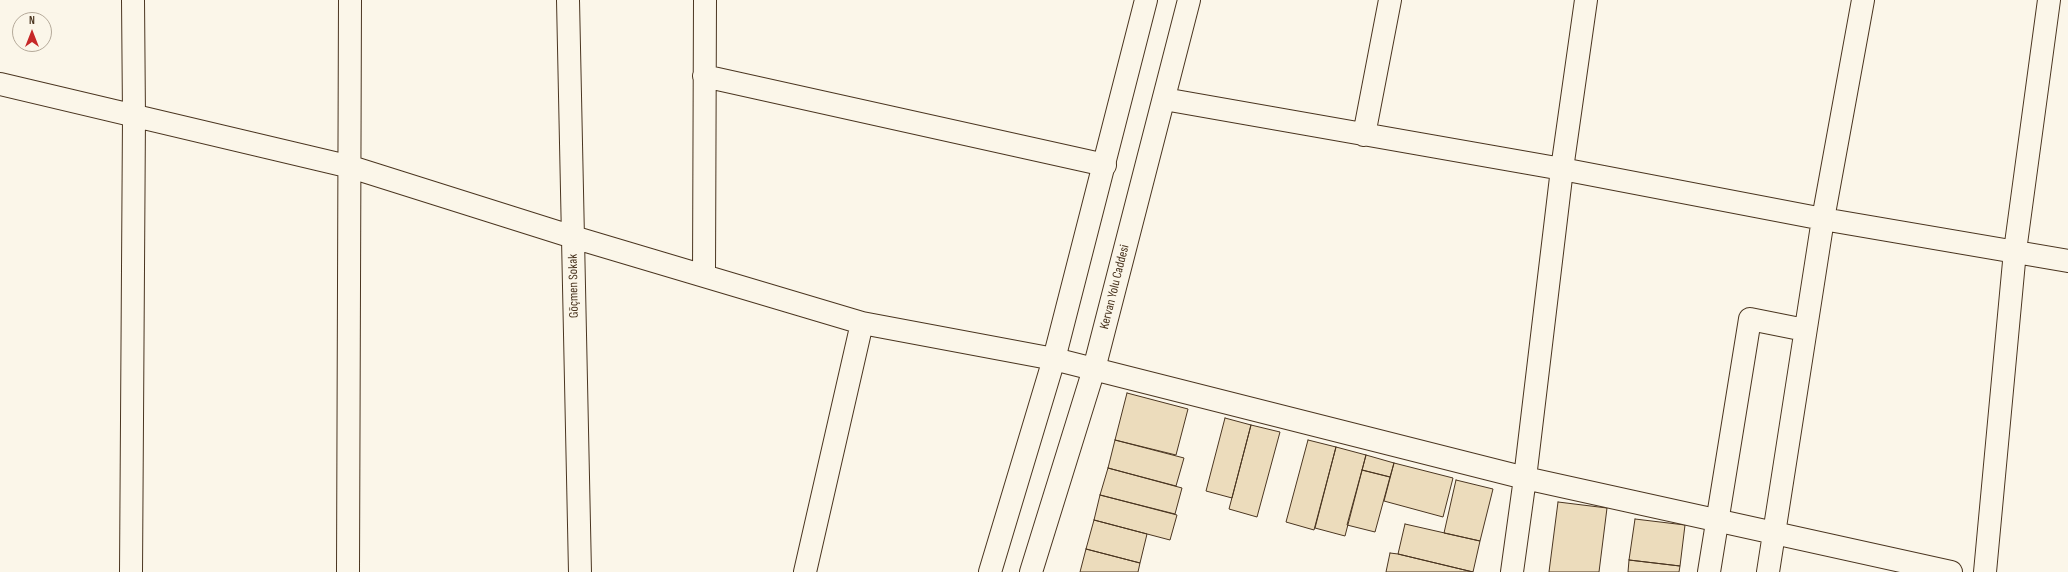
<!DOCTYPE html>
<html>
<head>
<meta charset="utf-8">
<style>
  body { margin:0 }
  #map { position:relative; width:2068px; height:572px; overflow:hidden; background:#fbf6e9; font-family:"Sofia Sans Condensed",sans-serif }
  canvas { display:block }
  .north { position:absolute; left:12px; top:12px; width:40px; height:40px; box-sizing:border-box; background:#fbf6e9; border:1px solid #b4a999; border-radius:50%; rotate:0deg; font-size:11px; font-weight:700; line-height:16px; text-align:center; color:#4a3520 }
  .north::after { content:''; display:block; margin:auto; width:14px; height:18px; background:#c62828; clip-path:polygon(50% 0,100% 100%,50% 72%,0 100%) }
</style>
</head>
<body>
<div id="map">
<canvas width="2068" height="572"></canvas>
<div class="north">N</div>
</div>
<script>
const g = document.querySelector('canvas').getContext('2d');
g.lineJoin = 'round';
function paint(path, color) {
  g.fillStyle = color;
  g.fill(path, 'evenodd');
}
function toPath(rows) {
  const path = new Path2D();
  for (const r of rows) {
    path.moveTo(r[0], r[1]);
    for (let i = 2; i < r.length; i += 2) path.lineTo(r[i], r[i + 1]);
  }
  return path;
}
function trace(path, color, width, dash) {
  g.strokeStyle = color;
  g.lineWidth = width;
  g.lineCap = dash ? 'butt' : 'round';
  g.setLineDash(dash || []);
  g.stroke(path);
}
function drawText(font, color, halo, rows, align = 'center') {
  g.font = font + ' "Sofia Sans Condensed",sans-serif';
  g.lineWidth = 3;
  g.setLineDash([]);
  g.textBaseline = 'middle';
  g.strokeStyle = halo;
  g.fillStyle = color;
  for (const [text, x, y, turn = 0] of rows) {
    g.save();
    g.translate(x, y);
    g.rotate((+turn || 0) * Math.PI / 180);
    g.textAlign = isNaN(turn) ? turn : align;
    if (halo) g.strokeText(text, 0, 0);
    g.fillText(text, 0, 0);
    g.restore();
  }
}
const building = toPath([
  [1127,393,1188,409,1176,455,1115,440,1127,393],
  [1225,418,1251,425,1232,498,1206,491,1225,418],
  [1251,425,1280,432,1257,517,1229,509,1251,425],
  [1115,440,1184,458,1176,486,1108,468,1115,440],
  [1308,440,1336,447,1314,530,1286,522,1308,440],
  [1336,447,1366,455,1345,536,1315,528,1336,447],
  [1366,455,1394,463,1390,477,1362,470,1366,455],
  [1394,463,1453,478,1443,517,1384,501,1394,463],
  [1108,468,1182,488,1175,514,1100,495,1108,468],
  [1362,470,1390,477,1375,532,1347,525,1362,470],
  [1456,480,1493,489,1480,541,1444,533,1456,480],
  [1100,495,1177,515,1170,540,1094,520,1100,495],
  [1558,502,1607,508,1599,572,1549,572,1558,502],
  [1635,519,1685,525,1680,566,1629,560,1635,519],
  [1094,520,1147,534,1140,563,1086,549,1094,520],
  [1405,524,1480,541,1473,572,1398,554,1405,524],
  [1086,549,1140,563,1138,572,1080,572,1086,549],
  [1390,553,1398,554,1473,572,1386,572,1390,553],
  [1629,560,1680,566,1679,572,1628,572,1629,560]
]);
paint(building, '#ecdcbc');
trace(building, '#4a3520', 1);
const minor = toPath([
  [568,0,580,572],
  [704,76,1105,165],
  [0,84,351,167,573,237,862,323,1054,359,1525,478,1951,572],
  [1164,99,1562,169,1823,219,2068,261],
  [1364,135,1390,0],
  [704,275,705,0],
  [131,572,134,116,133,0],
  [348,572,350,0],
  [805,572,862,323],
  [1512,572,1525,478,1562,169,1586,0],
  [1709,572,1750,319,1805,330],
  [1768,572,1823,219,1863,0],
  [1985,572,2015,251,2049,0]
]);
const major = toPath([
  [990,572,1054,359,1146,0],
  [1031,572,1094,369,1189,0]
]);
trace(minor, '#4a3520', 24);
trace(major, '#4a3520', 24);
trace(minor, '#fbf6e9', 22);
trace(major, '#fbf6e9', 22);
drawText('13px', '#4a3520', '#fbf6e9', [
  ["Göçmen Sokak",574,286,-91],
  ["Kervan Yolu Caddesi",1115,287,-76]
]);
</script>
</body>
</html>
